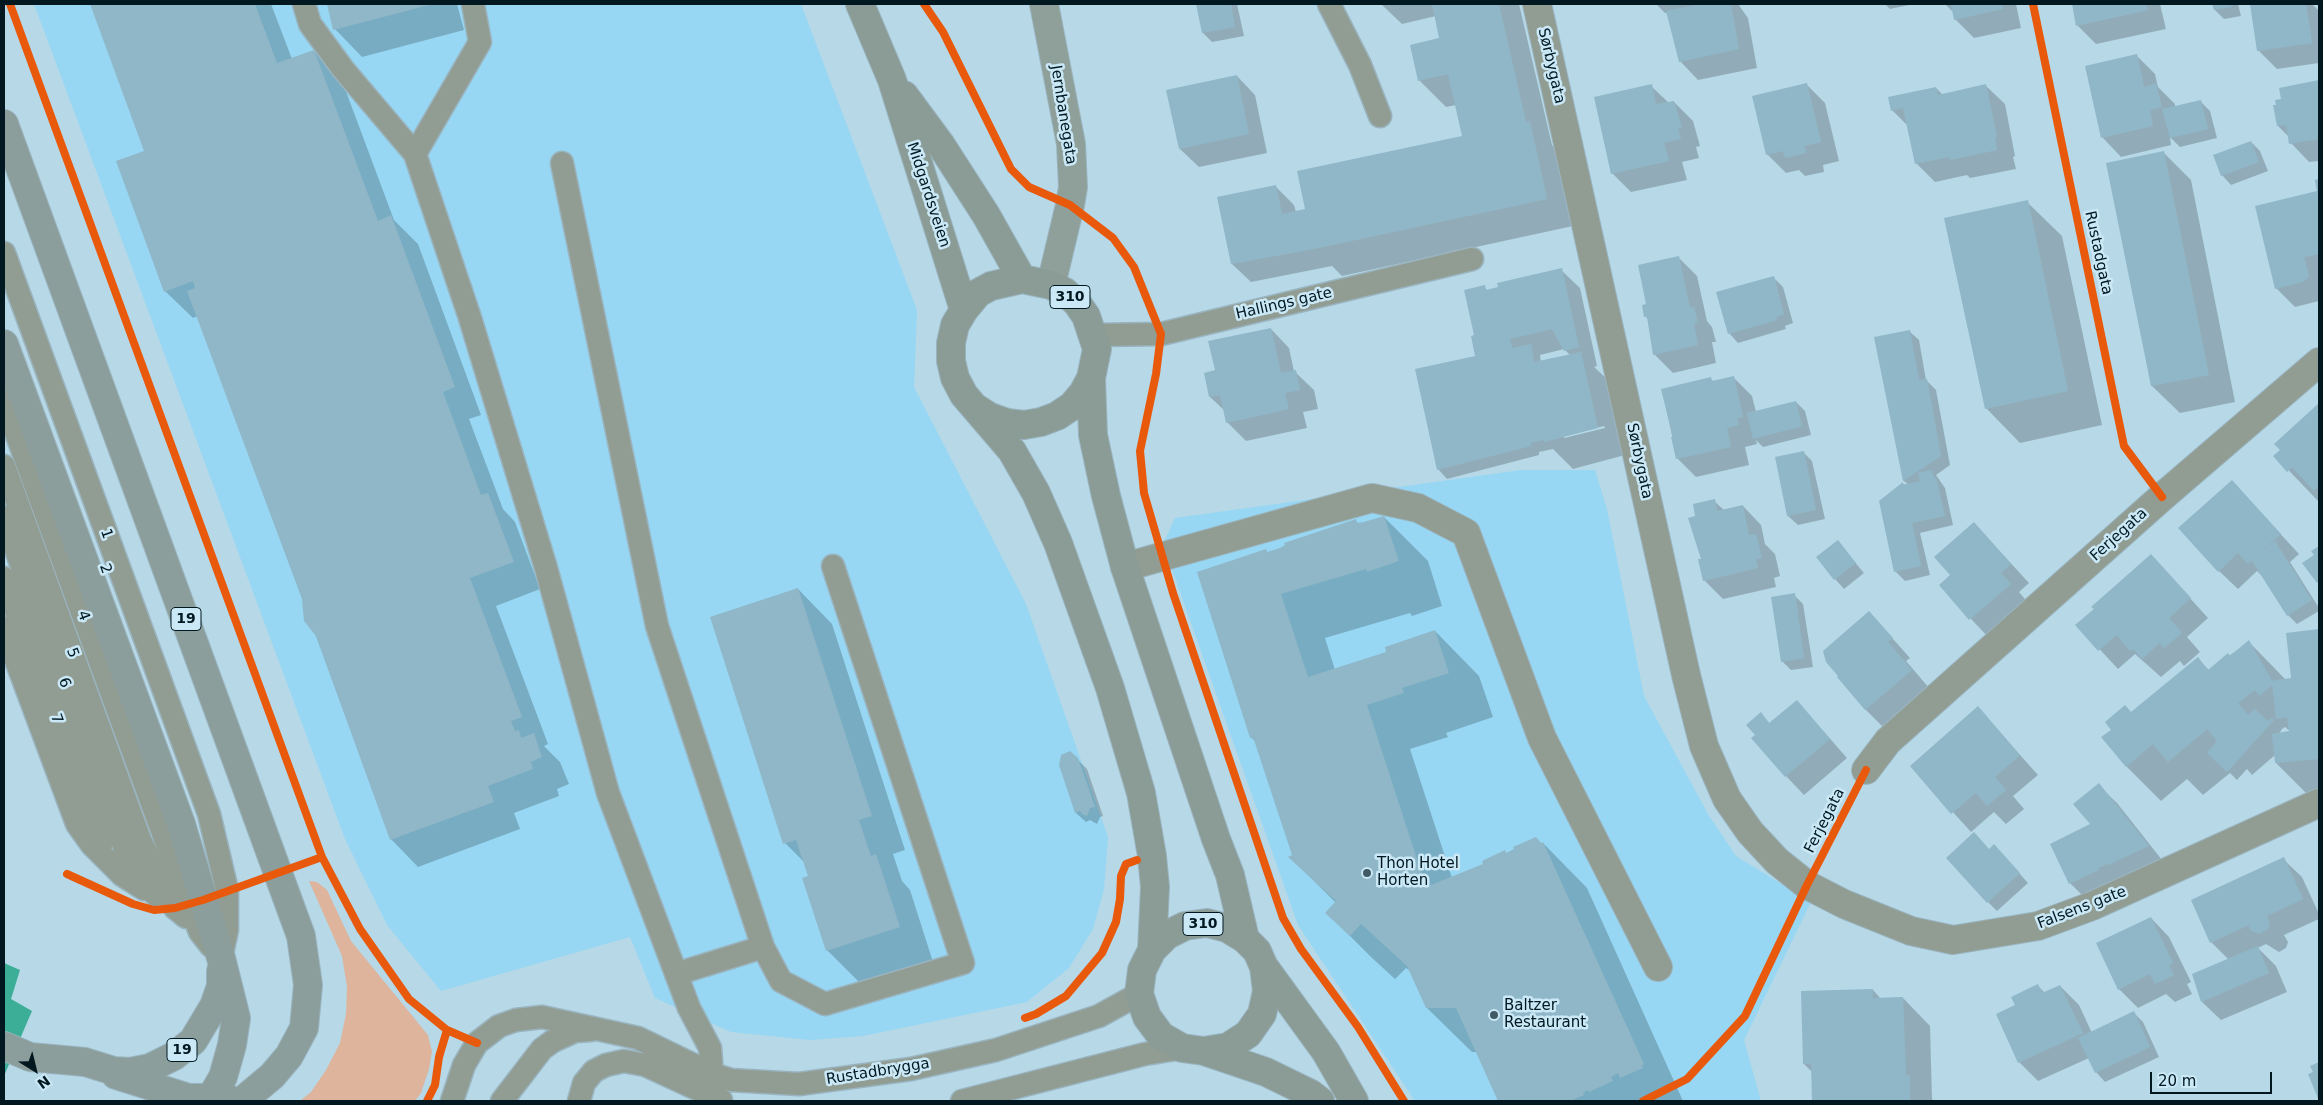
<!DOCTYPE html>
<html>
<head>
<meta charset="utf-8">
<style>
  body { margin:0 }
  #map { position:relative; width:2323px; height:1105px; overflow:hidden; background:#b6d8e7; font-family:"DejaVu Sans",sans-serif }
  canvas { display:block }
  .frame { position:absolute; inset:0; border:5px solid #011821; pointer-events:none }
  .north { position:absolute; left:10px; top:1045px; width:50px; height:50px; -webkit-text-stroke:4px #cae8f6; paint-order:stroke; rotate:144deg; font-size:14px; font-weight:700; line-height:20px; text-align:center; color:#011821 }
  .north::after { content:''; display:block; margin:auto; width:18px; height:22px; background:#011821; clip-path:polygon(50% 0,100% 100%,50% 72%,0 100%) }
  .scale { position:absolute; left:2150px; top:1072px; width:122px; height:22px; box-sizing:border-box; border:2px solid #011821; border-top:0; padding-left:6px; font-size:15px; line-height:18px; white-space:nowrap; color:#011821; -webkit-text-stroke:4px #cae8f6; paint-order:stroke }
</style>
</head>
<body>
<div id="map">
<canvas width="2323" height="1105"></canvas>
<div class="frame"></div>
<div class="north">N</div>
<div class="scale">20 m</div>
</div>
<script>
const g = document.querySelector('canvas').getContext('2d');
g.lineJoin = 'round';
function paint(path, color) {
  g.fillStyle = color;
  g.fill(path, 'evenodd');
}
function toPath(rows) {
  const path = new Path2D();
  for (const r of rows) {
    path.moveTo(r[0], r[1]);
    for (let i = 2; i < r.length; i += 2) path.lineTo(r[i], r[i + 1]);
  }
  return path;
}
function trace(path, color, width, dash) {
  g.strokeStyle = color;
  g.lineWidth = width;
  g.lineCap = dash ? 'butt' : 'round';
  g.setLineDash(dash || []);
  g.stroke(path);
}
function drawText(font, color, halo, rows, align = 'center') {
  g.font = font + ' "DejaVu Sans",sans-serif';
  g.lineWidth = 5;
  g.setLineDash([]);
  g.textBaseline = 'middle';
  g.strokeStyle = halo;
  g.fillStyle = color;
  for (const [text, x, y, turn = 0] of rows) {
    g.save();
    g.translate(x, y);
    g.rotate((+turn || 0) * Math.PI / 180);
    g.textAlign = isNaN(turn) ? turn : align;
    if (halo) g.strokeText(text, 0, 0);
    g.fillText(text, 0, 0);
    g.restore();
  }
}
paint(toPath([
  [34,4,801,4,917,310,914,387,1026,604,1108,837,1104,889,1093,929,1069,968,1027,1002,863,1036,810,1040,731,1032,655,998,630,937,441,991,387,925,345,839],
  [1521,470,1595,470,1607,509,1644,696,1708,814,1736,856,1811,902,1744,1040,1761,1101,1415,1101,1298,925,1163,544,1175,518]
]), '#97d7f3');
paint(toPath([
  [309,881,317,882,327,890,351,941,428,1035,432,1052,429,1069,421,1093,415,1101,300,1101,311,1092,326,1070,340,1043,346,1014,347,987,342,956]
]), '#deb49d');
paint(toPath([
  [4,963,20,970,11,999,32,1011,4,1076]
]), '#3cad96');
paint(toPath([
  [91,4,271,4,292,59,314,51,341,78,394,220,418,244,481,415,469,419,503,509,515,522,540,589,496,606,548,744,544,746,560,762,569,784,557,789,559,796,514,813,520,829,418,867,391,839,198,316,193,318,165,291,146,151],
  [328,4,457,4,464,30,362,57,335,29],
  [1197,4,1237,4,1244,36,1212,42,1203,33],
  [1381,4,1519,4,1552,145,1557,150,1573,226,1342,276,1332,266,1251,282,1232,264,1275,186,1294,205,1296,212,1307,210,1464,137,1456,105,1446,107,1419,80,1441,39,1436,16,1402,24],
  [1656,4,1697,4,1697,6,1738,4,1748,18,1757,68,1698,80,1680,61,1668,13,1665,13],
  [1885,4,1914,4,1890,9],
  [1945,4,2016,4,2021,28,1974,38,1955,19,1954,13],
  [2073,4,2160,4,2166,29,2096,44,2078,26],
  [2214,4,2238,4,2241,16,2224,19,2215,10],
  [2251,4,2312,4,2319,11,2319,63,2277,69,2258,50],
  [2136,55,2155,74,2158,87,2175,104,2175,107,2200,101,2210,111,2217,138,2180,147,2170,137,2171,145,2121,157,2103,138,2086,67],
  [1237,76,1255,95,1267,153,1199,167,1180,149],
  [2319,82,2319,163,2319,161,2309,162,2291,143,2289,137,2278,126,2282,100,2280,89],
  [1807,85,1825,103,1839,161,1823,165,1824,172,1805,176,1799,170,1786,173,1767,154],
  [1651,86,1669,103,1674,102,1693,121,1700,146,1696,147,1699,158,1682,162,1687,180,1631,192,1612,173],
  [1986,86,2005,104,2015,156,2013,157,2016,169,1970,178,1967,175,1935,182,1916,163,1908,126,1892,110,1936,88,1943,95],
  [2251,142,2260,151,2268,171,2231,185,2222,175],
  [2163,152,2191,180,2235,402,2180,413,2152,386,2107,164],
  [2319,180,2319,301,2295,307,2276,288,2318,191,2316,181],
  [2027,202,2062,236,2102,425,2020,443,1986,408],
  [1678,257,1697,276,1707,321,1712,327,1716,342,1712,342,1716,363,1673,373,1654,354,1648,319,1646,317],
  [1561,270,1580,288,1597,366,1594,367,1608,380,1625,455,1573,469,1553,449,1539,452,1539,455,1447,479,1438,469,1477,357,1475,335,1484,287,1488,291],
  [1564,349,1570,355,1541,362,1540,355],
  [1604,426,1605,428,1564,438,1564,436],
  [1774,278,1783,287,1793,323,1785,326,1786,329,1738,343,1729,333],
  [1271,329,1289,348,1294,371,1314,390,1318,409,1303,412,1307,428,1246,441,1227,422,1225,411,1210,397,1216,371],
  [1909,331,1919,340,1926,380,1936,390,1950,465,1936,475,1945,488,1953,525,1920,533,1930,575,1905,581,1896,572,1903,484,1909,485,1904,481,1876,338],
  [1733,377,1752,396,1756,412,1796,402,1805,411,1811,435,1763,447,1756,440,1757,444,1745,447,1749,465,1696,477,1677,458,1662,390,1711,379,1714,382],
  [2319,405,2319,502,2275,456,2281,451,2276,444],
  [1803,452,1812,461,1825,519,1798,525,1788,516],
  [1714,501,1724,510,1743,506,1761,525,1765,544,1775,554,1780,576,1774,578,1776,587,1723,599,1704,580,1697,517],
  [2250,501,2299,554,2290,562,2319,608,2319,611,2297,624,2288,615,2265,579,2257,571,2238,589,2219,571],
  [1384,517,1428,561,1442,606,1412,616,1410,613,1325,638,1335,670,1388,653,1435,631,1479,676,1493,717,1446,733,1448,737,1410,749,1452,878,1507,854,1543,843,1587,888,1683,1101,1499,1101,1477,1052,1472,1052,1427,1008,1410,971,1406,968,1395,979,1371,957,1327,913,1336,903,1290,857,1293,856,1256,742,1251,737,1268,553,1356,521,1359,524],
  [1974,523,2029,583,2019,592,2029,604,1989,638,1940,586,1952,575],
  [1838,542,1864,573,1844,589,1835,579],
  [2151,555,2208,618,2187,637,2200,652,2184,666,2180,661,2161,677,2135,654,2118,669,2077,625],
  [798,589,832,624,905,850,893,854,902,881,910,890,933,962,861,984,827,950,805,863,785,843],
  [1794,595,1803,604,1813,667,1791,670,1782,661],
  [1869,612,1910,658,1906,661,1930,689,1884,728,1865,709],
  [2318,630,2319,806,2276,763,2275,755,2252,775,2247,769,2237,780,2230,773,2203,795,2187,779,2161,801,2127,767,2103,738,2198,659,2209,670,2249,642,2286,680,2293,679],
  [2285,727,2291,732,2279,734,2282,729],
  [1797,701,1847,758,1804,795,1786,776,1756,735,1761,714,1770,724],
  [1978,708,2038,775,2013,796,2024,809,2006,824,1994,812,1971,832,1911,766],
  [1070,752,1087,769,1103,816,1100,817,1097,824,1090,820,1086,822,1076,813,1060,760,1066,753],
  [2098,785,2117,803,2166,865,2089,902,2070,883,2092,825],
  [2003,855,2028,883,1997,911,1988,902],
  [2283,859,2302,877,2319,914,2319,919,2284,935,2288,942,2286,948,2279,952,2266,944,2258,948,2276,966,2287,992,2221,1020,2202,1002,2229,960,2211,942],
  [2151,918,2169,937,2191,982,2187,984,2192,994,2175,1002,2166,994,2138,1008,2119,989],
  [2038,986,2045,993,2060,986,2079,1005,2092,1033,2134,1013,2143,1022,2159,1057,2105,1082,2096,1072,2089,1058,2038,1081,2019,1062,2017,1006],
  [1873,990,1881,999,1903,998,1930,1026,1932,1099,1934,1101,1805,1101,1813,1101,1812,1072,1804,1064]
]), '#0003');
paint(toPath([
  [90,4,255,4,277,63,314,50,378,221,391,215,455,387,443,392,481,495,488,493,514,562,470,578,522,717,511,721,515,731,519,730,521,738,534,733,542,757,531,762,533,769,488,786,494,802,390,840,316,636,304,621,302,599,187,291,195,288,193,281,164,292,116,161,144,151],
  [327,4,433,4,333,30],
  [1196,4,1231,4,1235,27,1202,33],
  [1432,4,1499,4,1526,122,1530,121,1547,199,1314,249,1231,264,1217,197,1276,185,1282,214,1305,209,1297,171,1462,136,1448,74,1418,81,1410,45,1439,38],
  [1701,4,1731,4,1739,49,1679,62,1666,11],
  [1951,4,2002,4,2003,9,1954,20],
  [2072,4,2146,4,2148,10,2076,26],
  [2212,4,2231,4,2232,7,2214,10],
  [2250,4,2306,4,2312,43,2257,51],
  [2137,54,2144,87,2156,83,2162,107,2150,110,2153,126,2101,138,2085,66],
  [1237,75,1249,134,1179,149,1166,90],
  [2319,80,2319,139,2289,144,2286,125,2277,126,2273,105,2276,105,2275,100,2281,99,2279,88],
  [1807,83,1821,142,1804,146,1806,153,1785,158,1783,151,1766,155,1752,96],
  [1652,84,1656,104,1674,101,1682,127,1678,129,1681,139,1664,143,1669,161,1611,174,1594,97],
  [1986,84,1997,137,1995,138,1997,150,1950,160,1949,157,1915,164,1903,108,1891,111,1888,97,1936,87,1938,95],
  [2201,100,2208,129,2170,138,2162,109],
  [2251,141,2259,162,2221,176,2213,155],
  [2164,151,2209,375,2151,386,2106,163],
  [2319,179,2319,254,2304,257,2309,276,2303,282,2275,289,2255,206,2317,191,2315,180],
  [2028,200,2068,391,1985,409,1944,218],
  [1679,256,1690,308,1694,307,1698,323,1694,324,1698,345,1653,355,1647,317,1644,317,1642,305,1646,304,1638,265],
  [1562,268,1579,347,1564,351,1552,329,1510,339,1512,348,1531,344,1534,362,1581,352,1598,428,1544,442,1544,440,1530,443,1531,446,1437,470,1415,369,1475,356,1471,336,1474,335,1464,290,1485,285,1486,290,1498,287,1497,283],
  [1774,276,1784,314,1776,317,1777,320,1728,334,1716,292],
  [1271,328,1281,373,1296,370,1300,390,1285,393,1289,409,1226,423,1220,395,1209,397,1204,373,1215,370,1208,341],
  [1910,330,1919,380,1927,379,1941,456,1903,481,1874,337],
  [1734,376,1743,417,1737,418,1739,425,1727,428,1731,447,1676,459,1671,437,1673,437,1661,389,1711,377,1712,381],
  [1796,401,1802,426,1753,439,1747,413],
  [2319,403,2319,485,2314,491,2292,467,2287,472,2273,456,2280,450,2274,444],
  [1804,451,1816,510,1787,516,1775,457],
  [1932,470,1934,478,1936,478,1945,516,1912,523,1921,566,1894,572,1879,501,1903,482,1903,485,1920,481,1918,473],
  [2232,480,2281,534,2257,556,2275,541,2312,600,2287,616,2252,561,2248,564,2238,553,2218,572,2178,528],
  [1715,499,1717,511,1743,505,1749,535,1756,534,1762,558,1756,559,1758,568,1703,581,1698,559,1701,559,1688,518,1695,516,1693,504],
  [1384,516,1399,561,1367,572,1366,569,1281,594,1308,677,1386,652,1385,647,1435,630,1449,673,1402,688,1404,693,1367,705,1426,887,1483,864,1482,861,1505,850,1506,853,1514,849,1513,847,1536,837,1541,843,1543,842,1644,1064,1642,1065,1643,1068,1620,1078,1618,1073,1611,1077,1613,1081,1589,1092,1588,1090,1583,1093,1584,1095,1570,1101,1498,1101,1456,1008,1426,1008,1407,966,1361,924,1350,936,1325,913,1336,901,1288,857,1292,855,1253,737,1250,738,1197,572,1266,549,1267,552,1280,548,1285,545,1284,543,1356,519,1357,523,1364,522],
  [1974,522,2011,564,2001,573,2011,584,1969,620,1939,585,1950,575,1934,557],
  [1838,540,1856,563,1834,580,1816,557],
  [2319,546,2319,581,2317,583,2302,563,2314,555,2311,551],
  [2151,554,2191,598,2169,618,2182,633,2164,648,2160,643,2142,659,2133,649,2130,651,2117,635,2098,651,2075,625,2094,609,2091,607],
  [798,588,872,816,859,820,871,856,876,854,900,927,826,951,802,878,808,876,796,840,783,844,710,617],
  [1795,593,1804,658,1781,662,1771,597],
  [1869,611,1893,638,1888,642,1912,670,1865,710,1837,677,1838,676,1826,662,1823,651],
  [2319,629,2319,759,2275,763,2272,734,2289,731,2287,717,2276,719,2272,685,2259,696,2255,690,2238,703,2248,715,2255,709,2268,721,2272,718,2274,720,2227,772,2207,753,2217,741,2207,729,2168,762,2153,744,2126,767,2101,737,2111,730,2105,722,2125,705,2131,712,2198,657,2208,670,2228,653,2230,656,2249,640,2272,681,2291,678,2286,633],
  [1797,700,1830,739,1785,777,1751,738,1755,735,1746,725,1761,712,1769,723],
  [1978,706,2020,755,1995,777,2006,790,1987,806,1976,793,1951,814,1910,766],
  [1070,751,1078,758,1095,807,1090,808,1087,816,1082,814,1080,811,1075,813,1059,765,1061,755],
  [2099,783,2149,846,2108,865,2107,864,2098,868,2099,870,2069,884,2050,844,2090,824,2073,804],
  [1974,832,1989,849,1994,844,2020,873,1987,903,1946,858],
  [2284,857,2303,899,2267,916,2270,923,2268,929,2259,934,2250,930,2249,925,2210,943,2191,900],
  [2151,917,2173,963,2169,965,2174,975,2155,984,2150,974,2118,990,2096,943],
  [2258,946,2269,973,2201,1002,2192,974],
  [2038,984,2042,993,2060,985,2083,1033,2018,1063,1996,1014,2015,1005,2011,997],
  [1873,989,1873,998,1903,997,1906,1075,1910,1075,1910,1101,1812,1101,1811,1064,1803,1064,1801,991],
  [2134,1011,2150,1047,2095,1073,2078,1038],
  [2319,1062,2319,1101,2308,1074,2313,1072,2310,1066]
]), '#90b7c7');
const service = toPath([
  [304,4,310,24,343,69,415,154],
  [473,4,480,42,415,154,470,318,546,568,608,793,689,1008,710,1048,712,1074,706,1101],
  [1329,4,1360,65,1380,116],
  [562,163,657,626,763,947,676,974],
  [4,253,209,814,227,890,227,930,221,958],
  [1094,335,1161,334,1472,259],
  [4,400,189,904,200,932,211,946],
  [4,466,140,840,175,908,186,917],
  [4,517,125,849,144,882,156,895],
  [4,578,101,845],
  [4,628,77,824,92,845,122,875,144,889],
  [763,947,781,981,825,1004,963,963,833,566],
  [452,1101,464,1065,477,1043,499,1026,516,1020,542,1017,638,1038,712,1074,731,1080,799,1084,911,1069,996,1050,1099,1016,1139,994],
  [502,1101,542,1049,553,1041,575,1031,591,1030],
  [579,1101,584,1083,594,1071,606,1065,624,1061,645,1065,721,1100],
  [962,1101,1145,1054,1182,1048]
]);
const minor = toPath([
  [1537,4,1686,675,1704,746,1727,799,1750,832,1777,861,1807,885,1844,904,1911,931,1953,940,2038,926,2092,906,2319,803],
  [1125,567,1372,498,1418,508,1466,533,1542,738,1658,967],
  [1866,770,1888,741,2162,497,2319,362]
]);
const secondary = toPath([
  [1044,4,1071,144,1073,187,1070,205,1051,285]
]);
const primary = toPath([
  [860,4,892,80,964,310],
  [904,95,941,145,986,215,1022,279],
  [1091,378,1093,435,1106,496,1125,567,1216,839,1230,875,1245,939],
  [976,408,990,417,1007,423,1024,425,1041,422,1057,416,1072,406,1083,393,1091,378,1097,349,1086,316,1077,303,1065,292,1051,285,1022,279,991,286,978,293,964,310,955,325,951,343,951,361,955,378,964,395,1012,451,1036,493,1058,543,1110,688,1141,793,1152,856,1155,887,1152,950],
  [1265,968,1326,1052,1354,1101],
  [1204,1051,1228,1047,1248,1034,1262,1014,1267,991,1264,967,1257,951,1245,939,1227,928,1207,923,1185,926,1167,935,1152,950,1142,970,1139,994,1147,1017,1161,1036,1182,1048,1204,1051,1266,1072,1311,1094,1320,1101]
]);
const trunk = toPath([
  [4,124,301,936,308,985,304,1028,289,1056,272,1076,242,1101],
  [4,344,181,824,221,958,236,1018,232,1045,223,1077,209,1101],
  [4,1046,30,1057,85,1062,114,1071,130,1072,150,1068,174,1056,193,1041,214,1006,221,986,221,971],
  [116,1075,189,1098,227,1098]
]);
trace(service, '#9ab4bf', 25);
trace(minor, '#9ab4bf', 30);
trace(secondary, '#9ab4bf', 30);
trace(primary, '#9ab4bf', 30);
trace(trunk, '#9ab4bf', 30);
trace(service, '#919d93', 22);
trace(minor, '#919d93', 28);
trace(secondary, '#8fa09a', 28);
trace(primary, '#8b9c96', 28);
trace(trunk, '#8c9e9c', 28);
trace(toPath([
  [10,4,322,857,360,929,409,999,447,1030,477,1043],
  [924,4,943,32,1011,169,1029,187,1070,205,1113,238,1134,267,1161,334,1156,374,1140,451,1144,493,1173,593,1283,918,1301,949,1358,1027,1404,1101],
  [2033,4,2124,446,2162,497],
  [67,874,133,904,154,910,175,908,203,900,322,857],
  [1025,1018,1036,1014,1066,996,1102,953,1116,922,1120,899,1121,876,1126,864,1137,860],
  [427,1101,435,1085,439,1057,447,1030],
  [1643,1101,1687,1079,1745,1016,1807,885,1866,770]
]), '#e8590c', 8);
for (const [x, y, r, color] of [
  [1367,873,5,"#405b66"],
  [1494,1015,5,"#405b66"]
]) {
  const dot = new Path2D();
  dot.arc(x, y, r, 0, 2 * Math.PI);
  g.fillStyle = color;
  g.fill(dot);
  trace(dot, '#cae8f6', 2);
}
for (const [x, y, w] of [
  [1070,297,40],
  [186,619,30],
  [1203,924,40],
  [182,1050,30]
]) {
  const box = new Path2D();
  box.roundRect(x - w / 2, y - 11.5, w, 23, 4);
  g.fillStyle = '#cae8f6';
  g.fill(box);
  trace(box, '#011821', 1);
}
drawText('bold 14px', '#011821', null, [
  ["310",1070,297],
  ["19",186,619],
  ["310",1203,924],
  ["19",182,1050]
]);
drawText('15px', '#011821', '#cae8f6', [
  ["Sørbygata",1551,66,77],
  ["Jernbanegata",1063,115,81],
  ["Midgardsveien",928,195,72],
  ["Rustadgata",2098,253,78],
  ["Hallings gate",1284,304,-13],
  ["Sørbygata",1639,461,78],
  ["1",106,534,70],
  ["Ferjegata",2119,535,-42],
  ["2",105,569,70],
  ["4",83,616,70],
  ["5",72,653,70],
  ["6",64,683,70],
  ["7",56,719,70],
  ["Ferjegata",1825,821,-63],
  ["Falsens gate",2082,908,-21],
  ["Rustadbrygga",878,1072,-9]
]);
drawText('15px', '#011821', '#cae8f6', [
  ["Thon Hotel",1377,864],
  ["Horten",1377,881],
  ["Baltzer",1504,1006],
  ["Restaurant",1504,1023]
], 'left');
</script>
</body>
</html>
